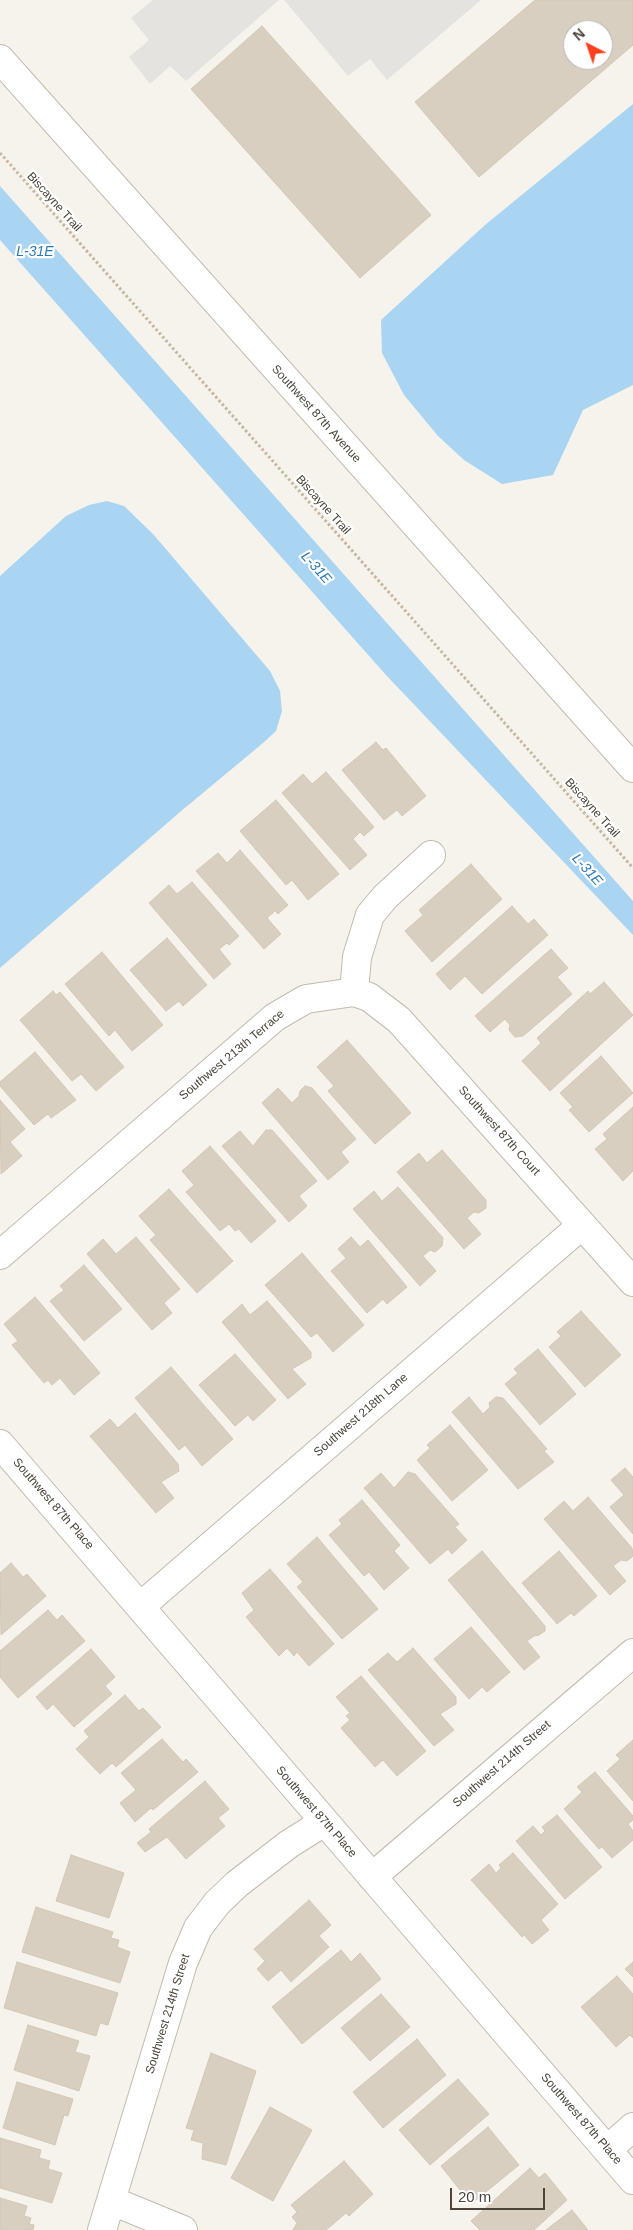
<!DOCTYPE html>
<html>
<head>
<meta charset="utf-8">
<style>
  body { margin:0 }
  #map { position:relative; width:633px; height:2230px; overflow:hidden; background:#f6f3ec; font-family:Arial,sans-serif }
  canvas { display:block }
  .north { position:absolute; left:563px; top:20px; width:50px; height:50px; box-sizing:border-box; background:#fff; border:1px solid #b7b4b0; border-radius:50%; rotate:319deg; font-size:14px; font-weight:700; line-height:20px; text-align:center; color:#4b4439 }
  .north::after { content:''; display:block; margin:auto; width:18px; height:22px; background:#fc3f1d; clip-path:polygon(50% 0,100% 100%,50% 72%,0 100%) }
  .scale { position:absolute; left:450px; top:2188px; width:95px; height:22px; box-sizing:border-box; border:2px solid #4b4439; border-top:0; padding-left:6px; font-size:15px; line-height:18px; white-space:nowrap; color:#4b4439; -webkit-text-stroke:4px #fff; paint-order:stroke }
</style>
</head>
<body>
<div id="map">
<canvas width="633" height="2230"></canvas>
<div class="north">N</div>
<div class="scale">20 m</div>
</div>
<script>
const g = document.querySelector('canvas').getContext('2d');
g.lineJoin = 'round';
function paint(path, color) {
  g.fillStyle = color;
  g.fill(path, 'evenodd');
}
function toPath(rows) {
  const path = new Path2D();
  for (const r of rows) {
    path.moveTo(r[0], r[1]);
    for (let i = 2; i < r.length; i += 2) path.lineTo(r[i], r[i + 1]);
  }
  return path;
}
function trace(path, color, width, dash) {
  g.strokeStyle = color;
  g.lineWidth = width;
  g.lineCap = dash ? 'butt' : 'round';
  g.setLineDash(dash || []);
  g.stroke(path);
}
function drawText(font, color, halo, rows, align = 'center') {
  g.font = font + ' Arial,sans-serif';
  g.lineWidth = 4.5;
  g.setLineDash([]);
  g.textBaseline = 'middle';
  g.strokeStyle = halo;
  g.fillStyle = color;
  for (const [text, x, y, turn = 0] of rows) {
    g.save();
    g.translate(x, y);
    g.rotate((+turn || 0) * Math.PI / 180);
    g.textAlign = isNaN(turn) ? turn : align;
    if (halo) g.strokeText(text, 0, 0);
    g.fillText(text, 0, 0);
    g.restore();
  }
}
paint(toPath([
  [153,0,279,0,186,81,170,66,150,84,129,57,149,40,131,18],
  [284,0,481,0,387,80,370,59,348,76]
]), '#e5e3e0');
paint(toPath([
  [633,104,633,385,583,410,553,475,502,484,464,460,438,436,404,395,382,353,381,320,485,225],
  [0,186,633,901,633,935,386,675,0,240],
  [107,501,124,506,153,534,270,671,280,691,282,711,276,731,263,743,180,812,0,968,0,576,66,516,89,505]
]), '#a9d4f2');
const building = toPath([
  [535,0,633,0,633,45,479,177,415,102,535,0],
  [573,30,603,30,603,60,573,60,573,30],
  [262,26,431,215,360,278,191,89,262,26],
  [376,742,383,750,386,748,426,796,402,816,397,810,384,820,342,770,376,742],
  [326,772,374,827,364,836,360,832,353,839,367,855,350,870,282,793,303,774,312,784,326,772],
  [276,800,339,874,308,900,292,880,286,885,240,831,276,800],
  [240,850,288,905,278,914,275,911,267,918,281,934,264,949,196,871,218,853,227,863,240,850],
  [471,864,502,899,432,962,405,931,423,915,419,910,471,864],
  [192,882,239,936,229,945,227,943,219,949,231,964,214,979,149,903,169,885,177,894,192,882],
  [512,906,528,924,534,919,548,935,482,994,465,976,450,990,436,974,512,906],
  [167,938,207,985,183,1006,179,1001,166,1011,130,970,167,938],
  [551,949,568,968,557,977,572,994,523,1036,515,1037,509,1030,510,1025,505,1019,490,1032,475,1016,551,949],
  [102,952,163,1025,132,1051,115,1030,109,1036,65,984,102,952],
  [604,982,633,1015,550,1091,522,1061,541,1043,537,1038,588,991,590,994,604,982],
  [53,991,56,995,60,992,124,1067,96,1091,81,1074,72,1081,20,1020,53,991],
  [347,1040,411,1113,375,1144,328,1091,334,1086,317,1067,347,1040],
  [35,1052,76,1100,51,1118,48,1114,34,1125,0,1086,0,1082,35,1052],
  [601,1056,633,1093,589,1132,569,1110,573,1107,560,1093,601,1056],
  [305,1086,312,1088,356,1139,341,1152,349,1162,328,1180,262,1103,278,1088,292,1103,299,1096,300,1091,305,1086],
  [0,1100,25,1129,10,1142,22,1156,1,1174,0,1100],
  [633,1107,633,1171,623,1181,595,1149,607,1139,603,1134,633,1107],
  [266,1130,272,1130,317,1181,299,1196,307,1206,289,1222,222,1146,240,1131,253,1146,266,1130],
  [210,1146,276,1221,251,1243,239,1229,235,1231,229,1224,220,1231,186,1192,194,1185,182,1171,210,1146],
  [442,1150,486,1200,486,1208,479,1213,474,1212,467,1218,481,1234,464,1249,397,1172,419,1153,427,1163,442,1150],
  [398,1187,443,1238,442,1246,435,1252,430,1250,423,1256,436,1271,420,1286,353,1209,374,1191,382,1201,398,1187],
  [169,1189,233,1261,197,1293,150,1240,156,1235,139,1216,169,1189],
  [136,1237,180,1289,164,1303,172,1313,152,1330,87,1254,103,1239,116,1254,136,1237],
  [351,1237,360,1247,368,1240,407,1287,387,1304,383,1299,367,1313,331,1271,346,1258,338,1249,351,1237],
  [302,1253,364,1325,333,1352,317,1333,311,1337,265,1285,302,1253],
  [84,1265,122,1309,84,1341,50,1301,64,1290,60,1286,84,1265],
  [35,1297,100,1373,74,1395,60,1378,52,1385,48,1380,44,1383,12,1345,18,1341,4,1324,35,1297],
  [267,1301,311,1352,311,1358,292,1369,306,1384,288,1399,222,1322,242,1304,250,1315,267,1301],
  [581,1311,621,1355,585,1387,549,1347,561,1336,557,1332,581,1311],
  [538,1349,576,1394,540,1425,505,1384,518,1373,514,1369,538,1349],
  [235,1354,276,1400,253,1421,248,1415,235,1426,199,1385,235,1354],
  [171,1367,233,1439,202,1466,185,1445,179,1450,135,1398,171,1367],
  [469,1397,483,1414,490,1407,489,1403,496,1397,503,1398,547,1449,544,1451,554,1462,518,1489,452,1412,469,1397],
  [135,1413,178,1464,179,1471,161,1482,174,1498,156,1513,90,1436,110,1419,118,1428,135,1413],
  [450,1425,488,1470,452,1501,417,1460,430,1448,427,1445,450,1425],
  [625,1468,633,1477,633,1534,610,1507,624,1495,611,1480,625,1468],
  [408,1472,415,1474,459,1524,455,1527,467,1540,452,1554,448,1549,430,1564,364,1488,381,1473,394,1488,408,1472],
  [588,1497,632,1548,633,1556,627,1561,621,1560,613,1566,626,1581,610,1595,544,1519,564,1501,573,1511,588,1497],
  [362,1500,400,1545,394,1551,409,1568,384,1590,369,1572,364,1576,329,1535,342,1524,339,1520,362,1500],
  [317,1537,378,1609,342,1639,297,1587,303,1582,287,1564,317,1537],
  [482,1551,545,1626,545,1631,539,1635,534,1636,527,1641,540,1657,524,1670,448,1580,482,1551],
  [559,1551,597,1596,574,1616,571,1613,557,1624,522,1583,559,1551],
  [11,1563,23,1577,27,1574,46,1596,1,1635,0,1573,11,1563],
  [270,1569,334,1644,309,1666,297,1652,294,1656,287,1648,279,1656,246,1617,254,1610,242,1593,270,1569],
  [48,1610,57,1620,62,1615,85,1641,18,1698,0,1677,0,1651,48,1610],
  [471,1627,510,1672,487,1692,482,1687,469,1699,434,1659,471,1627],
  [413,1648,456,1697,456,1704,440,1714,454,1730,434,1746,368,1670,388,1653,397,1662,413,1648],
  [91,1649,115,1677,105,1686,112,1694,74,1727,53,1704,47,1710,36,1697,91,1649],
  [361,1676,426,1751,397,1776,383,1760,375,1767,341,1728,350,1720,346,1716,350,1713,336,1697,361,1676],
  [125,1695,139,1711,143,1708,161,1727,116,1767,112,1763,100,1774,76,1749,89,1737,84,1731,125,1695],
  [162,1739,183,1762,186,1759,198,1772,153,1810,151,1808,135,1822,120,1803,136,1790,121,1773,162,1739],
  [633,1740,633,1801,607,1771,620,1759,616,1755,633,1740],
  [595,1772,633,1816,633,1820,628,1824,633,1831,633,1840,612,1858,602,1847,599,1849,564,1809,582,1792,577,1787,595,1772],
  [205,1781,229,1809,218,1818,225,1826,186,1859,167,1837,145,1852,137,1843,151,1832,149,1829,205,1781],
  [557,1815,602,1867,565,1899,516,1841,533,1826,541,1835,545,1831,542,1827,557,1815],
  [513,1853,558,1904,541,1920,549,1930,532,1944,524,1935,522,1937,471,1880,489,1864,496,1873,501,1868,499,1865,513,1853],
  [71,1855,124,1873,109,1918,56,1901,71,1855],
  [309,1900,331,1925,319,1936,329,1947,291,1982,281,1970,268,1981,257,1969,265,1961,254,1949,309,1900],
  [36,1907,113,1932,111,1938,119,1940,117,1947,130,1952,120,1983,22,1952,36,1907],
  [341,1950,351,1962,360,1953,381,1979,302,2044,272,2007,341,1950],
  [17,1962,118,1993,108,2025,100,2023,96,2036,4,2008,17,1962],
  [633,1962,633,1977,625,1969,633,1962],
  [617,1976,633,1994,633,2038,630,2035,616,2047,581,2007,617,1976],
  [381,1994,410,2027,370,2061,341,2028,381,1994],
  [28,2025,79,2041,75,2052,90,2056,79,2091,14,2070,28,2025],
  [417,2039,446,2075,383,2128,353,2092,417,2039],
  [211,2053,256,2071,226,2165,202,2159,203,2143,191,2140,194,2130,186,2128,211,2053],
  [458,2079,489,2114,430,2165,399,2130,458,2079],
  [17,2082,73,2099,68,2116,64,2115,55,2145,3,2128,17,2082],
  [270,2107,312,2130,273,2201,231,2178,270,2107],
  [488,2127,519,2165,471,2204,441,2166,488,2127],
  [0,2138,41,2150,39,2158,50,2161,48,2169,62,2173,52,2203,0,2188,0,2138],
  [344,2161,373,2194,349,2216,346,2213,326,2230,293,2230,297,2223,292,2217,297,2212,291,2205,344,2161],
  [530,2168,539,2178,545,2173,567,2200,534,2230,480,2230,471,2221,530,2168],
  [0,2198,27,2206,24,2216,31,2218,29,2224,34,2225,33,2230,0,2230,0,2198],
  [572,2210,588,2230,546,2230,572,2210]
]);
paint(building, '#d8cfc1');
trace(building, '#d3c7b4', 1);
const minor = toPath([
  [354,992,357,957,370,915,385,897,431,855],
  [0,1255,275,1017,306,999,354,992,369,997,399,1020,633,1282],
  [0,1444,633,2180],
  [141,1606,582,1225],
  [372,1877,633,1653],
  [607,2150,633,2127],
  [112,2201,183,2230],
  [102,2230,183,1963,198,1928,217,1903,237,1884,289,1844,324,1822]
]);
const tertiary = toPath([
  [0,59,633,768]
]);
trace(minor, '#c2bbae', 30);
trace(tertiary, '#c2bbae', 30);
trace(toPath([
  [0,153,633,868]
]), '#c4b79f', 3, [2.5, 2.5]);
trace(minor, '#fff', 28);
trace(tertiary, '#fff', 28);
drawText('12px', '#4b4439', '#fff', [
  ["Biscayne Trail",54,202,48],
  ["Southwest 87th Avenue",316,414,48],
  ["Biscayne Trail",323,505,48],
  ["Biscayne Trail",592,808,48],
  ["Southwest 213th Terrace",232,1055,-40],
  ["Southwest 87th Court",499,1131,48],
  ["Southwest 218th Lane",361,1415,-41],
  ["Southwest 87th Place",53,1504,49],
  ["Southwest 214th Street",502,1764,-41],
  ["Southwest 87th Place",316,1812,49],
  ["Southwest 214th Street",168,2014,-73],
  ["Southwest 87th Place",581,2119,49]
]);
drawText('italic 14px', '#2e7ab2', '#fff', [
  ["L-31E",35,252],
  ["L-31E",316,568,48],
  ["L-31E",587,870,48]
]);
</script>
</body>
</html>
